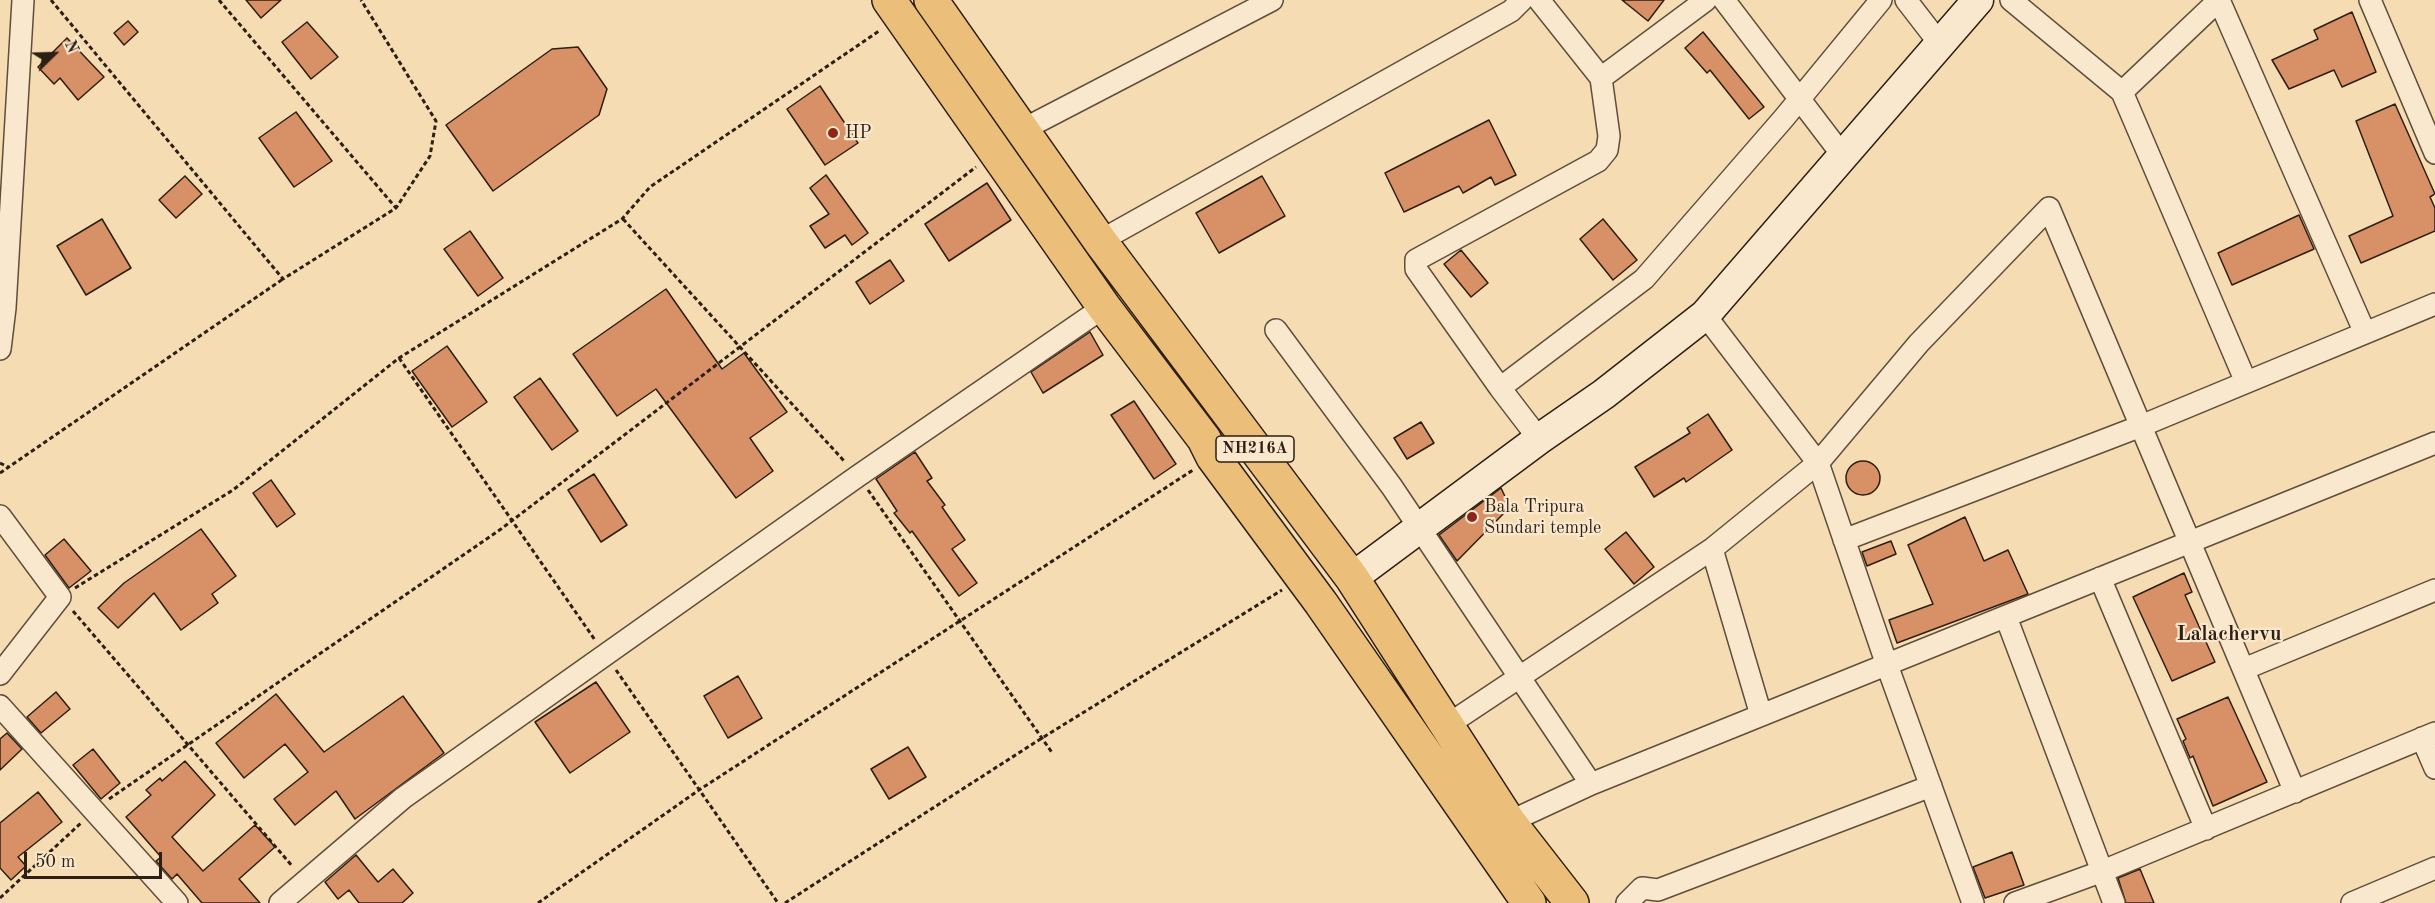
<!DOCTYPE html>
<html>
<head>
<meta charset="utf-8">
<style>
  body { margin:0 }
  #map { position:relative; width:2435px; height:903px; overflow:hidden; background:#f6dcb2; font-family:"Old Standard TT",serif }
  canvas { display:block }
  .north { position:absolute; left:24px; top:24px; width:60px; height:60px; -webkit-text-stroke:4px #f9e8cd; paint-order:stroke; rotate:67deg; font-size:16px; font-weight:700; line-height:24px; text-align:center; color:#2d1f13 }
  .north::after { content:''; display:block; margin:auto; width:21px; height:27px; background:#2d1f13; clip-path:polygon(50% 0,100% 100%,50% 72%,0 100%) }
  .scale { position:absolute; left:24px; top:852px; width:138px; height:27px; box-sizing:border-box; border:3px solid #2d1f13; border-top:0; padding-left:8px; font-size:18px; line-height:21px; white-space:nowrap; color:#2d1f13; -webkit-text-stroke:4px #f9e8cd; paint-order:stroke }
</style>
</head>
<body>
<div id="map">
<canvas width="2435" height="903"></canvas>
<div class="north">N</div>
<div class="scale">50 m</div>
</div>
<script>
const g = document.querySelector('canvas').getContext('2d');
g.lineJoin = 'round';
function paint(path, color) {
  g.fillStyle = color;
  g.fill(path, 'evenodd');
}
function toPath(rows) {
  const path = new Path2D();
  for (const r of rows) {
    if (r.length === 3) {
      path.moveTo(r[0] + r[2], r[1]);
      path.arc(r[0], r[1], r[2], 0, 2 * Math.PI);
      continue;
    }
    path.moveTo(r[0], r[1]);
    for (let i = 2; i < r.length; i += 2) path.lineTo(r[i], r[i + 1]);
  }
  return path;
}
function trace(path, color, width, dash) {
  g.strokeStyle = color;
  g.lineWidth = width;
  g.lineCap = dash ? 'butt' : 'round';
  g.setLineDash(dash || []);
  g.stroke(path);
}
function drawText(font, color, halo, rows, align = 'center') {
  g.font = font + ' "Old Standard TT",serif';
  g.lineWidth = 4.5;
  g.setLineDash([]);
  g.textBaseline = 'middle';
  g.strokeStyle = halo;
  g.fillStyle = color;
  for (const [text, x, y, turn = 0] of rows) {
    g.save();
    g.translate(x, y);
    g.rotate((+turn || 0) * Math.PI / 180);
    g.textAlign = isNaN(turn) ? turn : align;
    if (halo) g.strokeText(text, 0, 0);
    g.fillText(text, 0, 0);
    g.restore();
  }
}
const building = toPath([
  [246,0,281,0,261,18,246,0],
  [1622,0,1664,0,1648,21,1622,0],
  [2352,12,2376,72,2342,87,2334,70,2289,89,2272,60,2318,39,2314,30,2352,12],
  [128,21,138,32,124,45,114,33,128,21],
  [307,22,338,57,311,79,282,42,307,22],
  [1703,32,1764,107,1749,119,1710,70,1707,73,1685,48,1703,32],
  [67,38,104,77,78,100,60,78,54,84,38,67,67,38],
  [578,47,607,89,599,115,493,191,446,125,552,49,578,47],
  [820,86,858,143,825,165,787,109,820,86],
  [2395,104,2435,194,2430,197,2435,208,2435,231,2361,263,2349,236,2393,216,2356,121,2395,104],
  [296,112,332,161,294,187,259,138,296,112],
  [1489,120,1516,175,1495,185,1491,177,1463,193,1459,186,1404,212,1385,173,1489,120],
  [826,175,868,233,852,245,845,235,825,248,810,226,829,214,810,188,826,175],
  [185,176,202,194,176,218,159,200,185,176],
  [1262,176,1285,216,1219,253,1196,213,1262,176],
  [987,183,1011,220,949,261,925,224,987,183],
  [2299,215,2314,249,2232,285,2218,253,2299,215],
  [102,219,131,268,86,295,57,246,102,219],
  [1603,219,1637,260,1613,280,1580,239,1603,219],
  [470,231,503,278,478,296,444,249,470,231],
  [1461,250,1488,283,1471,297,1444,264,1461,250],
  [890,260,904,281,870,304,856,282,890,260],
  [666,289,722,369,744,353,787,412,750,438,773,471,736,498,656,389,617,416,573,354,666,289],
  [1090,332,1103,355,1043,393,1031,372,1090,332],
  [447,346,487,402,452,427,412,371,447,346],
  [540,378,578,431,552,450,514,397,540,378],
  [1134,401,1176,464,1154,479,1111,415,1134,401],
  [1708,414,1732,450,1686,482,1684,478,1654,497,1635,467,1690,433,1687,428,1708,414],
  [1421,422,1434,443,1407,459,1394,438,1421,422],
  [915,452,932,478,927,481,945,505,942,507,965,540,952,549,977,583,959,596,912,531,910,533,894,513,897,511,876,479,915,452],
  [1863,478,17],
  [594,474,627,525,601,542,568,490,594,474],
  [271,480,295,514,277,527,253,493,271,480],
  [1501,488,1510,507,1457,561,1439,535,1501,488],
  [1965,517,1984,561,2008,550,2028,594,1897,643,1889,620,1933,604,1908,545,1965,517],
  [201,529,236,576,212,594,218,603,181,630,154,593,118,628,98,608,124,583,201,529],
  [1626,532,1654,567,1634,584,1605,549,1626,532],
  [64,539,91,571,69,588,45,555,64,539],
  [1891,541,1896,554,1867,566,1862,552,1891,541],
  [2184,573,2192,592,2185,595,2215,662,2172,681,2133,597,2184,573],
  [738,676,762,718,728,738,704,696,738,676],
  [596,682,630,732,570,773,535,722,596,682],
  [56,692,70,709,41,733,27,717,56,692],
  [276,694,324,752,403,696,444,753,355,819,336,791,295,825,274,799,308,772,285,744,244,778,216,743,276,694],
  [2228,697,2267,782,2213,806,2193,756,2190,758,2183,741,2186,739,2177,719,2228,697],
  [7,733,22,749,0,770,0,739,7,733],
  [908,747,926,777,889,799,871,769,908,747],
  [93,749,120,783,101,799,73,765,93,749],
  [185,761,215,795,172,837,203,871,255,825,275,847,239,879,260,903,202,903,177,874,172,879,156,861,161,857,126,817,151,795,146,790,160,778,162,781,185,761],
  [38,792,62,822,18,857,26,866,11,880,0,868,0,823,38,792],
  [2012,852,2024,885,1985,898,1973,867,2012,852],
  [356,855,378,882,393,869,413,893,402,903,359,903,349,890,338,899,325,882,356,855],
  [2140,869,2154,903,2126,903,2118,878,2140,869]
]);
paint(building, '#d89066');
trace(building, '#2d1f13', 1.5);
const minor = toPath([
  [1724,0,1843,156],
  [1906,0,1940,44],
  [2011,0,2122,92,2246,382],
  [2219,0,2365,333],
  [2370,0,2435,153],
  [1601,78,1706,0],
  [2122,92,2219,0],
  [1024,129,1272,0],
  [1100,241,1511,11,1522,0],
  [1705,315,1818,463,1887,665,1973,903],
  [1276,330,1392,487,1591,784],
  [0,349,5,308,23,0],
  [1500,388,1644,279,1784,118,1881,0],
  [1539,439,1500,388,1416,269,1416,260,1598,161,1607,150,1609,136,1601,78,1539,0],
  [0,516,60,597,0,674],
  [1844,540,2141,426,2435,304],
  [1712,549,1761,715],
  [2100,578,2206,829],
  [2006,617,2114,903],
  [2244,669,2435,590],
  [0,706,177,903],
  [1446,726,1712,549,1818,463,1919,343,2049,208,2295,792],
  [2422,738,2435,768],
  [1509,822,1591,784,2435,443],
  [280,903,403,798,858,476,1104,307],
  [1627,903,1642,888,1658,890,1931,786],
  [2015,903,2103,871,2435,733],
  [2352,903,2435,868]
]);
const secondary = toPath([
  [1352,578,1539,439,1604,394,1705,315,1978,0]
]);
const trunk = toPath([
  [889,0,1104,307,1204,439,1213,457,1321,603,1529,903],
  [931,0,1100,241,1352,578,1509,822,1572,903]
]);
trace(minor, '#5f4e3b', 24);
trace(secondary, '#2d1f13', 33);
trace(trunk, '#2d1f13', 36);
trace(toPath([
  [51,0,283,279,396,208,430,156,436,121,361,0],
  [219,0,396,208],
  [623,219,845,462],
  [399,358,595,640],
  [0,463,8,467],
  [0,473,283,279],
  [868,490,1053,754],
  [75,588,233,490,399,358,622,219,650,187,879,31],
  [73,611,293,867],
  [616,670,778,903],
  [109,799,501,529,976,167],
  [0,898,81,823],
  [538,903,699,790,1193,470],
  [785,903,1042,738,1282,590]
]), '#2d1f13', 3, [4.5, 3]);
trace(minor, '#f9e8cd', 21);
trace(secondary, '#f9e8cd', 30);
trace(trunk, '#ebbe79', 33);
for (const [x, y, r, color] of [
  [833,133,6,"#8f2418"],
  [1472,517,6,"#8f2418"]
]) {
  const dot = new Path2D();
  dot.arc(x, y, r, 0, 2 * Math.PI);
  g.fillStyle = color;
  g.fill(dot);
  trace(dot, '#f9e8cd', 2);
}
for (const [x, y, w] of [
  [1255,449,78]
]) {
  const box = new Path2D();
  box.roundRect(x - w / 2, y - 13, w, 26, 4.5);
  g.fillStyle = '#f9e8cd';
  g.fill(box);
  trace(box, '#2d1f13', 1.5);
}
drawText('bold 16px', '#2d1f13', null, [
  ["NH216A",1255,449]
]);
drawText('18px', '#2d1f13', '#f9e8cd', [
  ["HP",845,133],
  ["Bala Tripura",1484,507],
  ["Sundari temple",1484,528]
], 'left');
drawText('bold 21px', '#2d1f13', '#f9e8cd', [
  ["Lalachervu",2229,634]
]);
</script>
</body>
</html>
